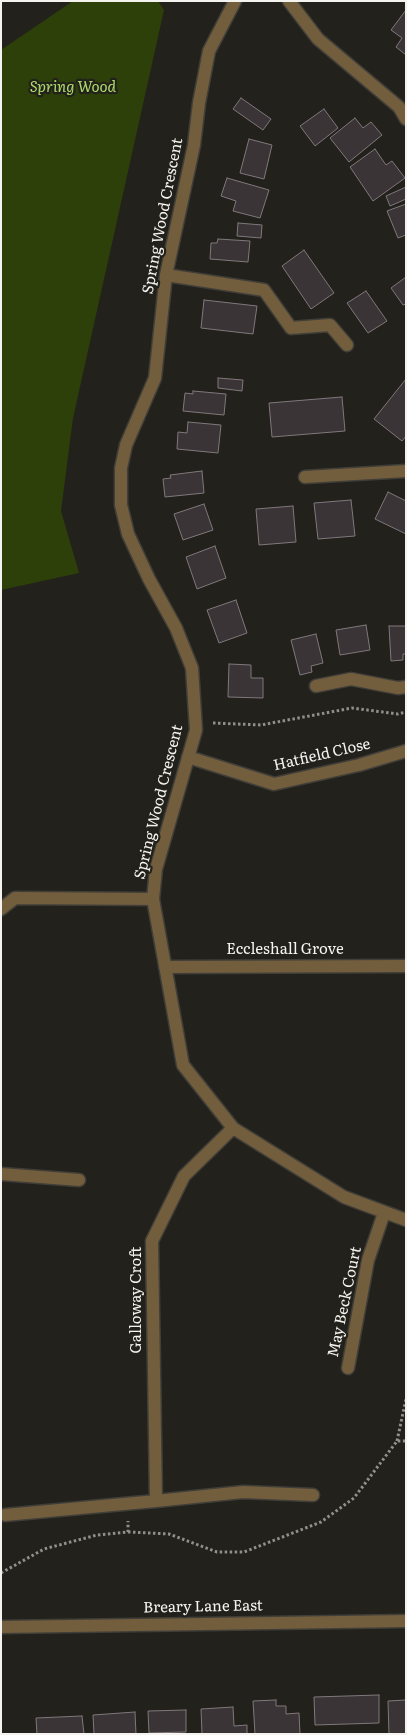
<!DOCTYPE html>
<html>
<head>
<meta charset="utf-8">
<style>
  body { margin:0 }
  #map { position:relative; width:407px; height:1735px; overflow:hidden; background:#23211b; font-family:Literata,serif }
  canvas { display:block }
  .frame { position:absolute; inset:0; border:2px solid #f4f3ef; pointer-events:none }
</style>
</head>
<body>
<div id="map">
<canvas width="407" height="1735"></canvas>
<div class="frame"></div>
</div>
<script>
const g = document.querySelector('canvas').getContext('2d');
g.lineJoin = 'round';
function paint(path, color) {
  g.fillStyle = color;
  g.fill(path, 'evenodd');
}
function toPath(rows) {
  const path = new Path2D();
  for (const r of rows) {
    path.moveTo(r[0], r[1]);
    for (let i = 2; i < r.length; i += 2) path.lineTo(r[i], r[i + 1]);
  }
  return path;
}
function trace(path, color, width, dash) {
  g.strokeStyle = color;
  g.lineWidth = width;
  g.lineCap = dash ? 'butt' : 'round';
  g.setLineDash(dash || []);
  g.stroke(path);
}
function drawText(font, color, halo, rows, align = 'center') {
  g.font = font + ' Literata,serif';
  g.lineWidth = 4.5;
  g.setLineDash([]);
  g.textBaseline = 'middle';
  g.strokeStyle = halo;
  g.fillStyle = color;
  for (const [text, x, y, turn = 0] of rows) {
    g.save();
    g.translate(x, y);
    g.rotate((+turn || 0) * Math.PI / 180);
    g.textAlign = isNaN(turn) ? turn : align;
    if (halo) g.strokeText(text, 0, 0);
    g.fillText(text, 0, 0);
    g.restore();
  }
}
paint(toPath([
  [73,1,158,1,164,10,73,418,61,511,79,573,1,590,1,50]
]), '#2d4009');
const building = toPath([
  [406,10,406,55,396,47,402,38,391,30,406,10],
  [241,98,271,119,263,130,233,109,241,98],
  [324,109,338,128,315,146,300,126,324,109],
  [355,118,363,128,371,122,382,135,349,162,330,138,355,118],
  [249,139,272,145,264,179,240,173,249,139],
  [375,149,386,165,392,161,405,178,373,201,350,167,375,149],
  [227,178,269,190,260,218,233,211,236,201,221,196,227,178],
  [406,187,406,199,390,206,386,196,406,187],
  [406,204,406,235,398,238,387,211,406,204],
  [238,223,262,225,261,238,237,236,238,223],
  [218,239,250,241,248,262,210,259,211,243,217,243,218,239],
  [304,250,334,293,311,309,282,266,304,250],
  [406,277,406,304,403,305,391,288,406,277],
  [366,291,387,321,368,333,347,303,366,291],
  [204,300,257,306,253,334,201,328,204,300],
  [218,378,243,380,242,391,218,388,218,378],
  [406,379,406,436,402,441,374,419,406,379],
  [193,391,226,394,224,415,183,411,185,393,193,394,193,391],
  [342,397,345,431,272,437,269,403,342,397],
  [188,422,221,425,218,453,177,449,178,432,187,433,188,422],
  [202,471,204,493,165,497,163,479,171,478,170,475,202,471],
  [388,492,406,501,406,534,375,519,388,492],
  [351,500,355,536,318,539,314,503,351,500],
  [204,504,213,530,183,540,174,514,204,504],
  [293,506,296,542,259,545,256,509,293,506],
  [215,546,226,578,197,589,186,557,215,546],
  [236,600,247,633,219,643,207,610,236,600],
  [366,625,370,650,340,655,336,630,366,625],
  [389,626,406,626,406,654,403,654,403,660,391,661,389,626],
  [316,634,323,663,311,666,312,672,300,675,291,640,316,634],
  [229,664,251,665,251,678,263,678,263,698,228,697,229,664],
  [379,1695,379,1723,315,1725,314,1697,379,1695],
  [276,1700,276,1706,286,1706,286,1714,299,1713,300,1734,255,1734,253,1701,276,1700],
  [406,1700,406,1734,389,1734,388,1701,406,1700],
  [233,1707,234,1726,247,1725,247,1734,202,1734,201,1709,233,1707],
  [186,1710,186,1732,149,1733,148,1711,186,1710],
  [135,1712,136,1734,94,1734,93,1715,135,1712],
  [82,1716,84,1734,37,1734,36,1718,82,1716]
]);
paint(building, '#3b3437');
trace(building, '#80787c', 1);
const street = toPath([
  [235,1,209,51,199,103,194,145,166,275,155,378,126,445,121,468,121,505,128,534,149,579,176,628,192,668,196,730,156,869,153,899,183,1065,233,1128,344,1197,406,1220],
  [289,1,318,39,399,107,406,119],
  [166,275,264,290,291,328,330,325,347,345],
  [305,477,406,471],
  [316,686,351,679,398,688,406,687],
  [188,757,274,784,359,765,406,751],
  [1,909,15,898,153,899],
  [165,967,406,966],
  [233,1128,184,1176,152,1241,156,1501,243,1492,313,1495],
  [1,1174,79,1180],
  [348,1368,368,1260,384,1213],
  [5,1515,156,1501],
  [1,1627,406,1621]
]);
trace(street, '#403e39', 15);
trace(toPath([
  [213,723,261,725,352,708,398,714,406,712],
  [397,1441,406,1399],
  [128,1532,169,1534,217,1552,244,1552,321,1522,354,1498,397,1441,406,1441],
  [1,1573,44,1549,97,1535,128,1532,128,1521]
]), '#918f8a', 3, [2.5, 2.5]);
trace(street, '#725d3c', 12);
drawText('italic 15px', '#aedc6a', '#23211b', [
  ["Spring Wood",73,88]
]);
drawText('15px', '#f4f3ef', '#23211b', [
  ["Spring Wood Crescent",163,216,-79],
  ["Hatfield Close",322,755,-13],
  ["Spring Wood Crescent",159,802,-76],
  ["Eccleshall Grove",285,950],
  ["Galloway Croft",137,1300,-90],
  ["May Beck Court",345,1302,-78],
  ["Breary Lane East",203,1607,-1]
]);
</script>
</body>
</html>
